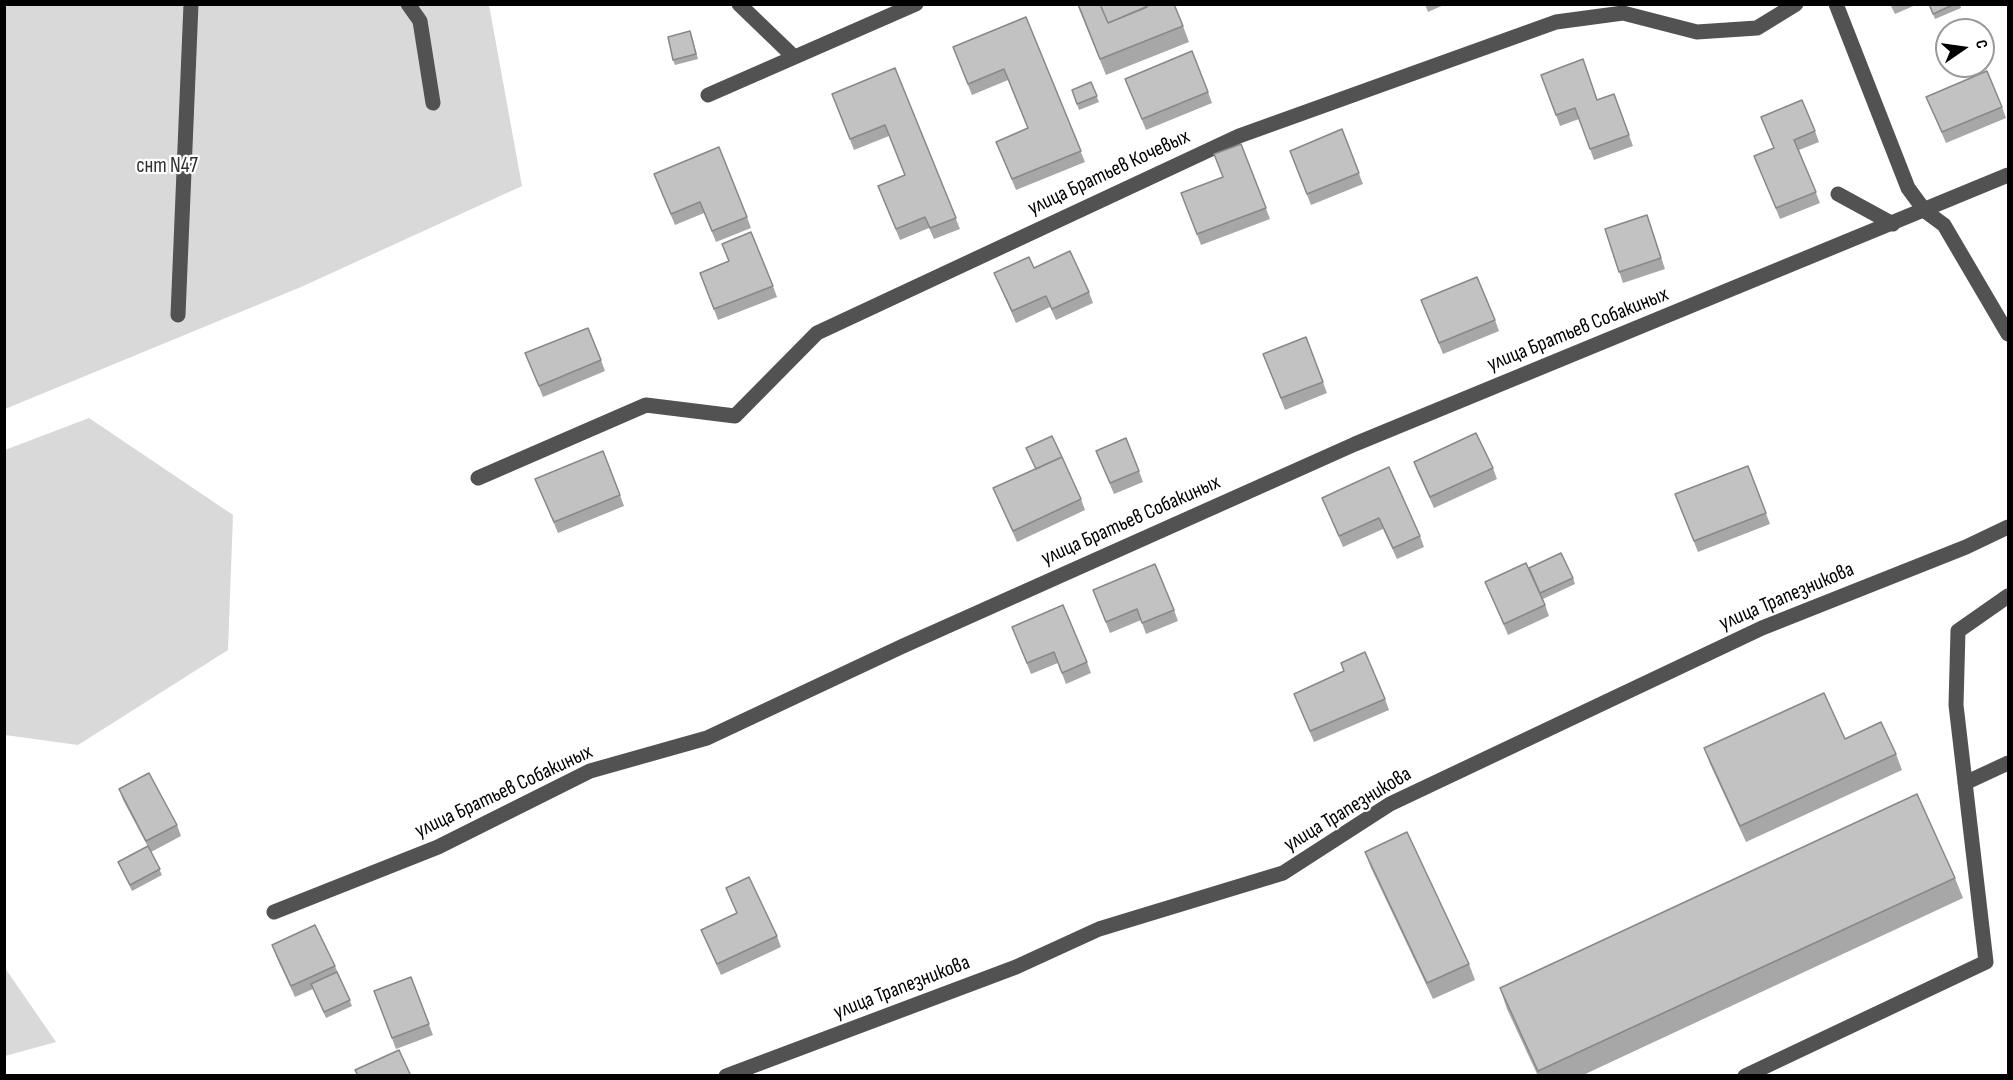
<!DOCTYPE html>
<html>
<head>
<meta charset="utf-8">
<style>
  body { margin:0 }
  #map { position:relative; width:2013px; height:1080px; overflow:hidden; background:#fff; font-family:"Sofia Sans Condensed",sans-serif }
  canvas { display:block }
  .frame { position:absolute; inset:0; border:6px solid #000; pointer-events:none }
  .north { position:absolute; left:1935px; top:18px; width:60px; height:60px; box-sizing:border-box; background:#fff; border:2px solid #999; border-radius:50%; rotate:77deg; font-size:16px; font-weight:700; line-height:24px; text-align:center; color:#000 }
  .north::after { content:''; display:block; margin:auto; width:21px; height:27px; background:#000; clip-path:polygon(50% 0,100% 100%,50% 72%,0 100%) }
</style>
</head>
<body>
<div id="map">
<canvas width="2013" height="1080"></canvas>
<div class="frame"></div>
<div class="north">С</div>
</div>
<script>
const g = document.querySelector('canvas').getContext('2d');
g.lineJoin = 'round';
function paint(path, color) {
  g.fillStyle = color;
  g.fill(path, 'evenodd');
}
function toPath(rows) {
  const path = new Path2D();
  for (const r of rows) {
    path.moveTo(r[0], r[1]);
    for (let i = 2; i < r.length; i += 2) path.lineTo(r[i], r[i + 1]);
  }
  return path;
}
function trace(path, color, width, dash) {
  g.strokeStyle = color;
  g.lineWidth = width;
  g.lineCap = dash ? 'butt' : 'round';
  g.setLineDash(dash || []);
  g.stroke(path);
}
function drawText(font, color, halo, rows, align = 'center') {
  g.font = font + ' "Sofia Sans Condensed",sans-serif';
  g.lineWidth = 4.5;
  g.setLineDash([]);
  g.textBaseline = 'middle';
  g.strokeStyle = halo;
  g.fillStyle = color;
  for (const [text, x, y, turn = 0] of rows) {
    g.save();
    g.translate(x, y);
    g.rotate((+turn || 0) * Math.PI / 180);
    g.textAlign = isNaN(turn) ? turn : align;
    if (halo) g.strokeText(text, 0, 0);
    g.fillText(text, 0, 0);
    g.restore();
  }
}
paint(toPath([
  [5,5,489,5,522,186,301,287,5,409],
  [89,418,233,515,228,650,78,745,5,735,5,450],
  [4,968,5,968,56,1042,5,1056]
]), '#d9d9d9');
trace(toPath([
  [408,4,420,21,433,103],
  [739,4,794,57],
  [1836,4,1908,188,1925,211,1944,225,2008,334],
  [708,95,916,4],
  [1838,194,1893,224],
  [178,315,191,4],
  [478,478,646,405,735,416,817,333,1239,136,1556,22,1623,13,1697,32,1757,28,1796,4],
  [1965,783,2008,763],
  [274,912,438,847,590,771,707,738,903,646,1355,444,2008,175],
  [726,1076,1016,967,1099,929,1283,873,1390,804,1762,628,1966,547,2008,527],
  [1745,1076,1986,962,1956,705,1958,631,2008,596]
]), '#525252', 15);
paint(toPath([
  [1077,4,1183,26,1189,42,1106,75],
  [1425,4,1446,4,1428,12],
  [1890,4,1918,4,1895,14],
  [1929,4,1960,4,1961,8,1935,19],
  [1026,17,1085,162,1016,190,996,142,1028,129,1008,80,972,95,957,58],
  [692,37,698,59,675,65,673,60],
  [895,68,960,229,934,239,929,228,900,240,882,197,905,176,889,136,854,150,832,94],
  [1541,75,1597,100,1614,94,1633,146,1594,160,1579,119,1560,126],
  [1125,79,1208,92,1212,103,1146,130],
  [1091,82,1099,102,1079,110,1072,90],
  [1926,97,2002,107,2006,118,1946,143],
  [1761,117,1815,131,1819,142,1799,150,1820,203,1780,219,1754,156,1774,148],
  [1342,129,1363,184,1311,205,1294,162],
  [1241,144,1270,219,1201,245,1181,193,1223,177],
  [658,185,747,217,751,228,716,242,704,213,675,225],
  [1647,215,1665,269,1623,283,1605,229],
  [722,244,773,286,777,297,718,320,700,273,729,262],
  [1034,268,1089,292,1093,303,1056,320,1050,307,1016,323,994,273],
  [1421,300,1495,320,1499,331,1443,354],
  [1306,337,1327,393,1285,410,1263,354],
  [525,353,601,360,605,371,543,397],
  [1026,448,1081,499,1085,510,1017,542,998,500,993,488,1036,469],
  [1096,451,1139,471,1143,482,1114,494],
  [1414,462,1493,468,1497,479,1434,508,1418,473],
  [1748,466,1770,524,1698,552,1679,505],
  [1389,467,1420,536,1424,547,1397,559,1383,529,1343,547,1322,498],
  [535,479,620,495,624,506,558,533],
  [1529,568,1573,578,1575,584,1543,599,1549,616,1508,635,1485,582],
  [1093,590,1174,610,1178,621,1146,634,1141,620,1110,633],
  [1012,627,1087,662,1091,673,1066,684,1058,663,1031,674],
  [1294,694,1385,699,1389,710,1314,742],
  [1845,739,1896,754,1902,770,1746,842,1710,764,1704,748],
  [119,789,177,825,181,836,151,852,162,875,132,891,118,862,148,847,123,800],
  [1365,852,1469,964,1475,980,1433,999,1371,868],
  [1955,878,1963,898,1581,1076,1538,1076,1507,1009,1500,988],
  [726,888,777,936,781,947,721,975,701,930,737,913],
  [272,945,335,966,352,1006,326,1018,313,989,295,997,276,956],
  [411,977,433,1035,396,1049,374,991]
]), '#a7a7a7');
const building = toPath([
  [1078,4,1100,4,1108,23,1147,7,1146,4,1174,4,1183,26,1100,59,1078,4],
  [1100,4,1145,4,1146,7,1108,23,1100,4],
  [1929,4,1955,4,1933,14,1929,4],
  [1026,17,1081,151,1012,179,996,142,1028,128,1004,69,968,84,953,47,1026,17],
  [690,31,696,54,673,60,668,37,690,31],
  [1192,51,1208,92,1142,119,1125,79,1192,51],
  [1583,59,1597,100,1614,94,1629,135,1590,149,1575,108,1556,115,1541,75,1583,59],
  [895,68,956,218,930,228,925,217,896,229,878,186,905,175,885,125,850,139,832,94,895,68],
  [1987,71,2002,107,1942,132,1926,97,1987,71],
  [1091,82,1097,96,1077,104,1072,90,1091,82],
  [1802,100,1815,131,1794,140,1816,192,1776,208,1754,156,1774,148,1761,117,1802,100],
  [1342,129,1359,173,1307,194,1290,151,1342,129],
  [1241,144,1266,208,1197,234,1181,193,1223,177,1214,154,1241,144],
  [719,147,747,217,712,231,700,202,671,214,654,174,719,147],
  [1647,215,1661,258,1619,272,1605,229,1647,215],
  [751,232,773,286,714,309,700,273,729,261,722,244,751,232],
  [1070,251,1089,292,1052,309,1046,296,1012,311,994,273,1029,257,1034,268,1070,251],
  [1477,277,1495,320,1439,343,1421,300,1477,277],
  [588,328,601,360,539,386,525,353,588,328],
  [1306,337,1323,382,1281,398,1263,354,1306,337],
  [1476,433,1493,468,1430,497,1414,462,1476,433],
  [1052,436,1062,457,1036,469,1026,448,1052,436],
  [1126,438,1139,471,1110,483,1096,451,1126,438],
  [603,451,620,495,554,522,535,479,603,451],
  [1062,457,1081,499,1013,531,993,488,1062,457],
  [1748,466,1766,513,1694,541,1675,494,1748,466],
  [1389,467,1420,536,1393,548,1379,518,1339,536,1322,498,1389,467],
  [1561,553,1573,578,1540,593,1529,568,1561,553],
  [1526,563,1545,605,1504,624,1485,582,1526,563],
  [1155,564,1174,610,1142,623,1137,609,1106,622,1093,590,1155,564],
  [1063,605,1087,662,1062,673,1054,652,1027,663,1012,627,1063,605],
  [1365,652,1385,699,1310,731,1294,694,1344,671,1341,663,1365,652],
  [1824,693,1845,739,1881,722,1896,754,1740,826,1704,748,1824,693],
  [149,773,177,825,146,841,119,789,149,773],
  [1917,794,1955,878,1538,1071,1500,988,1917,794],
  [1407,832,1469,964,1427,983,1365,852,1407,832],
  [148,846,160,869,130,885,118,862,148,846],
  [749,877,777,936,717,964,701,930,737,913,726,888,749,877],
  [315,925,335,966,291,986,272,945,315,925],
  [337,972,350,1000,324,1012,311,984,337,972],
  [411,977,429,1024,392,1038,374,991,411,977],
  [399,1050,411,1076,358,1076,355,1070,399,1050]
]);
paint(building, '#c2c2c2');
trace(building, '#888', 1.5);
drawText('21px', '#303030', '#fff', [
  ["снт N47",167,167]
]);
drawText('21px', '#000', '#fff', [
  ["улица Братьев Кочевых",1109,173,-25],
  ["улица Братьев Собакиных",1578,330,-22],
  ["улица Братьев Собакиных",1131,521,-24],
  ["улица Трапезникова",1787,597,-23],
  ["улица Братьев Собакиных",504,792,-25],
  ["улица Трапезникова",1348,810,-31],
  ["улица Трапезникова",902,988,-21]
]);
</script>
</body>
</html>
